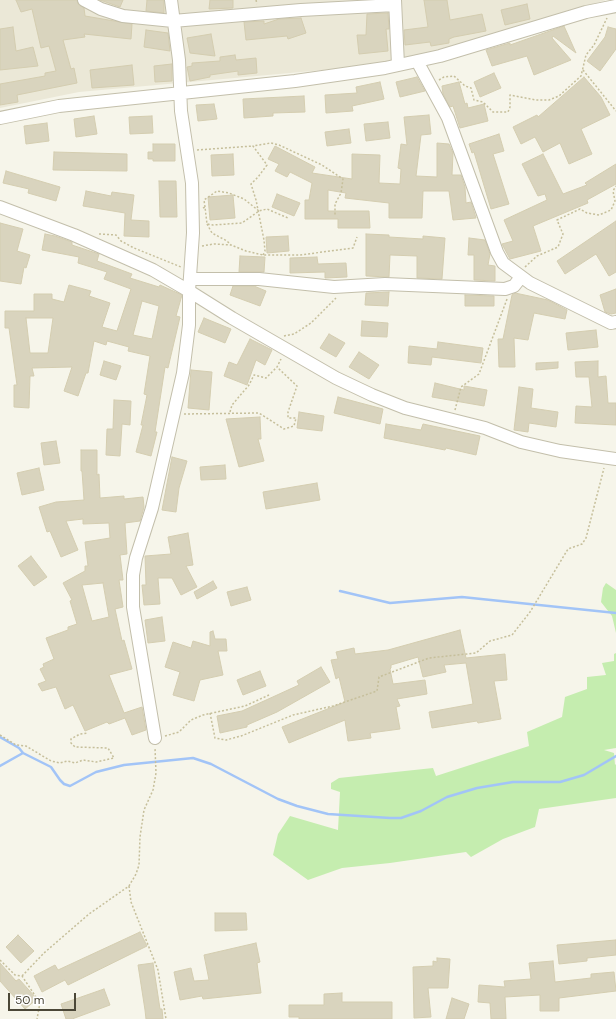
<!DOCTYPE html>
<html>
<head>
<meta charset="utf-8">
<style>
  body { margin:0 }
  #map { position:relative; width:616px; height:1019px; overflow:hidden; background:#f6f5ea; font-family:"DM Sans",sans-serif }
  canvas { display:block }
  .scale { position:absolute; left:8px; top:993px; width:68px; height:18px; box-sizing:border-box; border:2px solid #4b4737; border-top:0; padding-left:5px; font-size:12px; line-height:14px; white-space:nowrap; color:#4b4737; -webkit-text-stroke:3px #fff; paint-order:stroke }
</style>
</head>
<body>
<div id="map">
<canvas width="616" height="1019"></canvas>
<div class="scale">50 m</div>
</div>
<script>
const g = document.querySelector('canvas').getContext('2d');
g.lineJoin = 'round';
function paint(path, color) {
  g.fillStyle = color;
  g.fill(path, 'evenodd');
}
function toPath(rows) {
  const path = new Path2D();
  for (const r of rows) {
    path.moveTo(r[0], r[1]);
    for (let i = 2; i < r.length; i += 2) path.lineTo(r[i], r[i + 1]);
  }
  return path;
}
function trace(path, color, width, dash) {
  g.strokeStyle = color;
  g.lineWidth = width;
  g.lineCap = dash ? 'butt' : 'round';
  g.setLineDash(dash || []);
  g.stroke(path);
}
paint(toPath([
  [0,0,606,0,390,64,79,92,0,108]
]), '#ebe8d7');
paint(toPath([
  [606,583,616,590,616,633,612,616,601,602,603,588],
  [616,653,616,748,604,750,614,753,615,765,616,764,616,798,539,809,535,827,503,839,471,857,466,852,390,863,342,868,308,880,273,855,278,834,290,816,338,830,340,792,331,789,331,783,339,778,433,768,436,776,529,746,527,732,562,717,565,697,587,689,587,677,606,675,602,663,614,661,614,654]
]), '#c5edaf');
trace(toPath([
  [340,591,390,603,462,597,616,613],
  [0,737,19,748,23,753],
  [0,766,23,753,51,767,60,780,64,784,70,786,96,772,124,765,193,758,211,764,278,799,297,806,328,814,390,818,401,818,421,811,447,797,477,788,513,782,560,782,584,775,616,756]
]), '#a2c4f7', 2.5);
const building = toPath([
  [16,0,77,0,78,4,84,8,85,16,132,24,131,39,84,34,85,37,63,40,71,69,74,68,77,83,17,95,18,102,0,105,0,84,45,76,45,73,56,71,49,46,41,48,32,9,21,12,16,0],
  [100,0,123,0,120,7,100,0],
  [147,0,164,0,164,13,146,11,147,0],
  [210,0,233,0,233,8,209,9,210,0],
  [424,0,447,0,450,20,482,14,486,31,454,37,449,39,449,43,431,46,430,42,405,45,404,30,428,27,424,0],
  [527,4,530,19,505,25,501,10,527,4],
  [388,13,389,29,386,29,388,51,359,54,357,35,366,35,367,14,388,13],
  [301,18,306,33,288,39,287,36,246,40,244,22,264,21,264,24,279,19,301,18],
  [564,26,576,53,553,36,552,38,571,60,534,75,527,56,492,66,486,50,510,43,510,45,564,26],
  [13,27,16,51,33,47,38,66,0,70,0,29,13,27],
  [608,27,616,29,616,49,600,71,587,61,605,37,608,27],
  [146,30,168,33,170,51,144,47,146,30],
  [211,34,215,56,190,53,187,38,211,34],
  [235,55,236,60,256,58,257,73,238,75,238,71,210,75,210,77,190,81,187,67,192,66,192,63,220,61,220,57,235,55],
  [172,64,172,81,155,82,154,66,172,64],
  [132,65,134,85,92,88,90,70,132,65],
  [494,73,501,88,480,97,474,82,494,73],
  [417,77,425,91,400,97,396,82,417,77],
  [584,77,601,97,610,115,581,129,592,154,569,164,560,143,543,152,535,137,521,144,513,127,537,115,538,117,584,77],
  [380,82,384,99,352,106,353,111,326,113,325,95,357,93,356,87,380,82],
  [459,82,465,104,467,103,468,108,484,104,488,121,460,128,453,106,450,107,443,94,442,86,459,82],
  [304,96,305,112,273,113,273,116,244,118,243,99,304,96],
  [214,104,217,119,198,121,196,105,214,104],
  [429,115,431,134,421,135,416,176,437,177,437,143,449,144,453,153,452,175,461,175,465,187,466,203,471,202,476,218,453,220,449,191,423,191,422,218,389,218,389,203,345,198,346,193,328,190,328,211,369,211,370,228,338,228,338,219,305,219,305,200,309,200,312,183,290,172,287,177,275,171,279,164,268,159,275,146,315,167,312,173,352,179,352,154,380,155,379,183,400,184,401,169,398,168,401,144,407,145,404,117,429,115],
  [94,116,97,134,76,137,74,119,94,116],
  [152,116,153,133,130,134,129,117,152,116],
  [388,122,390,138,366,141,364,124,388,122],
  [47,123,49,141,26,144,24,126,47,123],
  [349,129,351,143,327,146,325,132,349,129],
  [499,134,504,151,493,154,509,204,491,209,474,152,472,153,469,144,499,134],
  [153,144,175,144,175,161,153,161,153,159,148,159,148,152,153,152,153,144],
  [54,152,127,154,127,171,53,170,54,152],
  [233,154,234,175,212,176,211,155,233,154],
  [543,154,563,194,587,185,585,183,616,164,616,184,587,200,588,203,533,226,541,251,510,259,502,244,513,241,504,220,547,200,545,194,538,196,522,164,543,154],
  [6,171,60,187,56,201,28,193,29,189,3,183,6,171],
  [159,181,176,181,177,217,160,217,159,181],
  [86,191,111,196,112,192,134,195,131,220,149,221,149,237,124,236,125,213,83,206,86,191],
  [277,194,300,203,294,216,272,207,277,194],
  [233,195,235,218,210,220,208,197,233,195],
  [616,221,616,272,609,276,596,254,565,274,557,261,616,221],
  [0,223,23,229,17,251,30,255,26,268,24,267,21,284,0,281,0,223],
  [45,234,55,236,72,242,72,245,99,254,97,261,132,274,130,278,159,287,160,285,182,295,176,316,180,317,168,368,165,367,155,432,157,432,151,456,136,452,143,425,141,425,147,395,144,394,150,356,128,351,129,347,107,341,106,345,94,341,88,373,86,373,78,396,64,391,72,367,32,368,34,376,30,376,29,408,14,407,14,385,17,385,9,328,5,328,5,311,34,311,34,294,52,294,52,299,64,302,69,285,91,291,89,296,110,303,102,327,117,331,131,289,104,279,107,272,78,263,79,257,42,250,45,234],
  [142,301,159,306,152,339,133,335,142,301],
  [26,318,53,318,48,353,30,353,26,318],
  [366,234,389,235,389,237,423,239,423,236,445,238,442,279,417,278,417,256,390,255,389,277,366,276,366,234],
  [288,236,289,251,267,253,266,237,288,236],
  [469,238,485,240,490,254,488,265,495,266,495,281,474,280,474,255,468,255,469,238],
  [240,256,265,257,264,272,239,272,240,256],
  [317,257,318,264,346,263,347,277,325,278,325,272,290,273,290,258,317,257],
  [233,286,254,286,266,291,260,306,230,295,233,286],
  [616,289,616,313,611,314,605,312,600,295,616,289],
  [389,292,388,306,365,305,366,293,389,292],
  [515,293,548,300,567,310,565,319,534,313,528,340,514,338,515,367,499,367,498,339,503,339,512,295,515,293],
  [465,295,494,296,494,306,465,306,465,295],
  [204,318,231,329,225,343,198,332,204,318],
  [362,321,388,323,387,337,361,336,362,321],
  [596,330,598,347,568,350,566,333,596,330],
  [329,334,345,343,336,357,320,348,329,334],
  [250,339,272,350,265,365,256,360,247,385,224,376,229,362,237,365,250,339],
  [438,342,483,348,481,363,432,357,431,365,408,363,409,346,437,349,438,342],
  [359,352,379,365,369,379,349,367,359,352],
  [104,361,121,366,116,380,100,375,104,361],
  [598,361,598,377,606,376,608,403,616,403,616,425,575,423,576,406,592,407,589,377,576,377,575,362,598,361],
  [558,362,558,368,536,370,536,363,558,362],
  [191,370,212,372,209,410,188,408,191,370],
  [435,383,464,390,464,386,487,390,484,406,432,397,435,383],
  [519,387,533,389,531,408,558,412,556,427,529,423,528,432,514,430,519,387],
  [338,397,383,409,380,424,334,413,338,397],
  [114,400,131,401,130,425,122,424,120,456,106,455,107,429,113,429,114,400],
  [299,412,324,416,322,431,297,428,299,412],
  [260,417,261,439,258,439,264,461,239,467,226,419,260,417],
  [386,424,421,430,423,424,480,436,476,455,446,448,445,450,384,438,386,424],
  [56,441,60,463,44,465,41,443,56,441],
  [81,450,97,450,97,475,99,474,100,498,124,496,124,499,143,497,144,507,140,521,125,523,127,554,120,555,123,580,119,580,123,607,115,609,122,641,124,640,132,669,109,675,124,713,142,707,146,730,132,735,125,718,109,724,107,722,85,731,73,705,65,709,56,687,42,691,38,684,46,681,40,669,44,667,43,664,54,659,46,638,68,630,68,627,77,624,70,601,72,600,63,583,85,571,85,566,88,566,85,542,110,538,109,523,83,524,83,519,66,521,78,550,61,557,50,531,47,532,39,507,56,502,84,500,82,471,81,471,81,450],
  [103,583,109,617,92,621,82,585,103,583],
  [172,457,187,461,179,488,176,512,162,510,172,457],
  [225,465,226,479,201,480,200,467,225,465],
  [39,468,44,490,22,495,17,473,39,468],
  [317,483,320,500,266,509,263,492,317,483],
  [188,533,193,565,186,566,197,587,181,595,172,578,158,578,160,604,144,605,142,585,146,585,145,556,171,554,168,537,188,533],
  [31,556,47,577,34,586,18,566,31,556],
  [213,581,217,588,197,599,194,592,213,581],
  [247,587,251,600,231,606,227,592,247,587],
  [162,617,165,641,148,643,145,620,162,617],
  [460,630,466,658,505,654,507,680,494,681,501,719,478,723,477,721,432,728,429,712,473,704,466,663,444,665,446,672,423,677,418,657,391,665,391,668,390,669,393,684,425,680,427,694,397,699,400,706,396,707,400,729,370,733,371,738,348,741,345,720,289,743,282,727,345,702,339,677,336,679,331,660,338,659,336,652,354,648,355,654,388,650,460,630],
  [213,631,215,639,226,639,227,651,218,651,223,675,200,680,194,701,173,695,180,672,165,667,173,642,191,648,193,641,210,646,210,632,213,631],
  [321,667,330,682,277,712,247,725,247,727,220,733,217,716,242,711,299,685,297,681,321,667],
  [260,671,266,686,243,695,237,680,260,671],
  [215,913,246,913,247,930,215,931,215,913],
  [140,932,147,946,68,985,65,980,42,992,34,976,55,965,58,970,140,932],
  [18,935,34,951,21,963,6,947,18,935],
  [616,940,616,955,587,958,587,961,559,964,557,945,616,940],
  [256,943,260,962,257,963,261,993,203,999,202,996,180,1000,174,972,191,968,194,981,209,980,204,955,256,943],
  [437,958,450,959,448,988,428,988,431,1017,414,1018,413,967,433,966,433,961,437,962,437,958],
  [553,961,555,982,591,978,591,974,614,972,616,991,559,998,559,1011,540,1011,540,995,505,997,506,1019,491,1019,490,1003,478,1002,479,985,505,987,504,981,531,979,529,963,553,961],
  [0,963,16,981,19,979,37,999,25,1009,0,981,0,963],
  [153,963,160,1009,162,1009,163,1019,146,1019,145,1010,138,965,153,963],
  [104,989,110,1005,72,1019,66,1019,61,1004,104,989],
  [342,993,342,1002,392,1002,392,1019,299,1019,299,1017,289,1017,289,1005,324,1005,324,994,342,993],
  [452,998,469,1004,464,1019,446,1019,452,998]
]);
paint(building, '#d9d4be');
trace(building, '#d4cdb0', 1);
const minor = toPath([
  [84,0,101,9,123,16,173,21,301,10,395,5],
  [171,0,179,60,181,111,192,183,193,233,189,291,232,318,336,378,372,395,405,408,485,428,521,442,560,451,616,459],
  [395,0,398,65],
  [417,61,448,118,497,252,503,263,530,283,611,323,616,322],
  [0,118,59,106,295,81,385,68,440,56,586,12,616,6],
  [0,207,74,235,153,270,189,291,189,325,183,373,152,508,136,558,133,575,133,607,155,738],
  [190,279,259,279,334,287,385,284,505,289,514,286,521,277]
]);
trace(minor, '#c3bfab', 14);
trace(toPath([
  [256,0,257,4],
  [583,70,616,111],
  [439,80,444,77,454,76,465,86,471,88,474,100,483,102,493,112,508,112,510,107,510,95,536,100,549,100,559,96,581,76,586,55,594,45,607,18],
  [197,150,253,146],
  [205,207,204,200,217,191,229,193,244,199,259,211],
  [203,208,205,207,207,224,213,225,242,223,259,211,267,209,288,218],
  [207,224,212,233,227,241,231,245],
  [99,234,116,235,121,241,134,248,181,267],
  [202,246,214,244,231,245,246,251,263,255,300,255,353,248,357,237],
  [263,255,265,251,264,240,256,200,251,184,258,177,267,165,253,146,271,143,279,145,322,165,343,179,341,193,335,204,335,216],
  [525,267,537,256,558,247,563,234,557,220,580,209,587,213,599,215,611,210,615,201,613,191,616,186],
  [284,336,294,334,311,323,336,298],
  [455,410,461,387,479,374,507,299],
  [230,412,232,405,249,385,254,375,266,378,277,367,281,359],
  [184,414,259,413,284,429,294,426,296,418,288,418,288,412,297,386,277,367],
  [210,713,215,738,226,740,241,736,293,715,333,706,377,691,379,677,429,658,476,653,490,641,512,635,530,612,568,549,582,544,586,538,604,468],
  [0,735,16,745,26,746,51,761,60,763,67,761,75,763,83,760,96,762,114,758,108,748,75,747,71,743,71,739,80,734,88,733],
  [165,736,179,732,191,720,203,715,245,706,269,695],
  [129,886,131,902,158,970,166,1019],
  [0,960,15,975,22,976,40,1003,37,1019],
  [22,976,44,953,89,914,129,886,136,874,139,865,140,837,144,810,153,790,156,773,155,748]
]), '#c6bf9b', 1.5, [2, 2]);
trace(minor, '#fff', 12);
</script>
</body>
</html>
